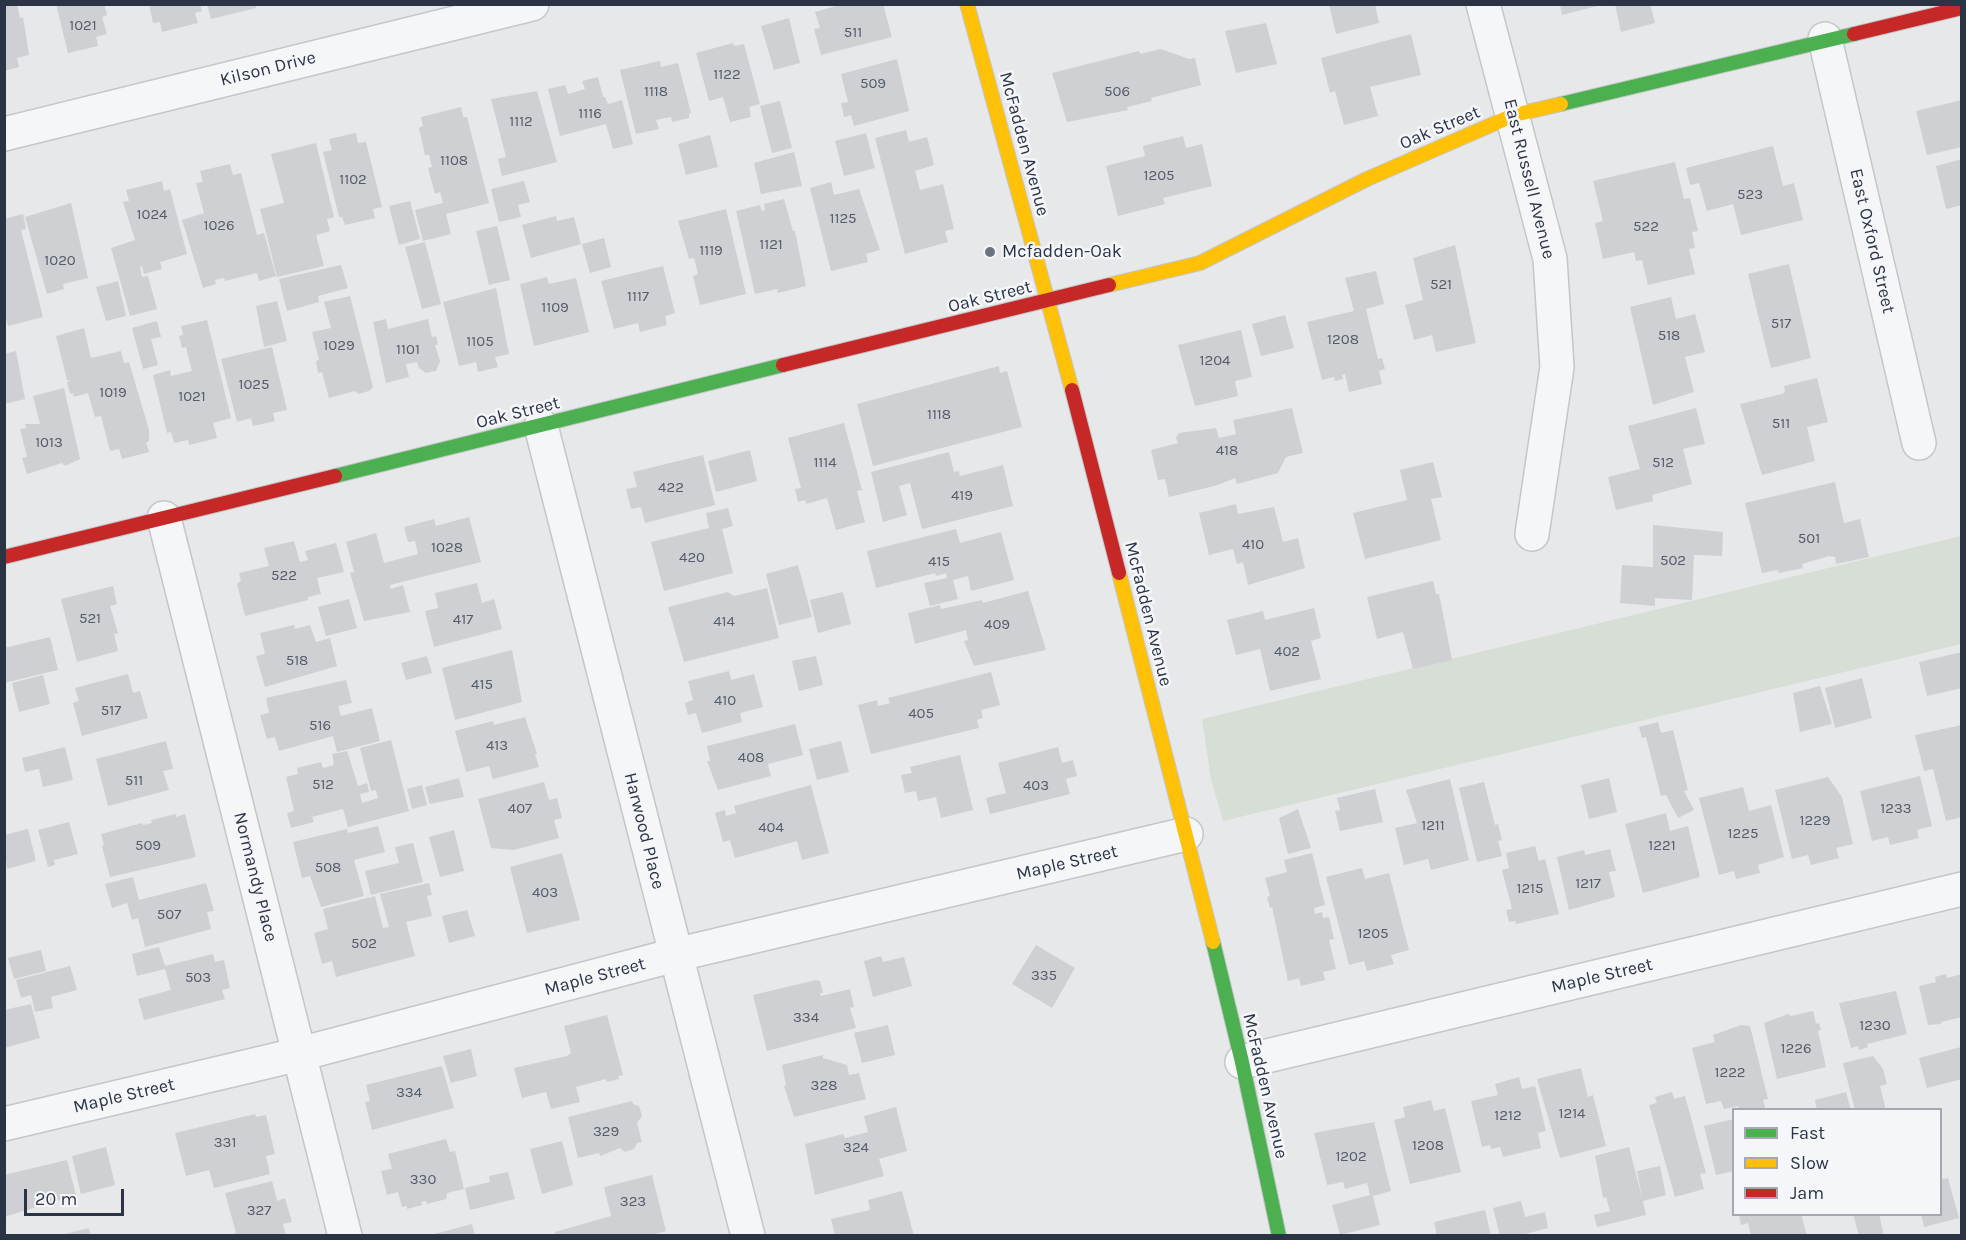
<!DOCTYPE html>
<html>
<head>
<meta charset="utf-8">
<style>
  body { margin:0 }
  #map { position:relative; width:1966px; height:1240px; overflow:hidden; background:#e6e8ea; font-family:Karla,sans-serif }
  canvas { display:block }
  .frame { position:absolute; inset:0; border:6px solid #2b3445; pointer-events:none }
  .legend { position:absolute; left:1732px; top:1108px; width:210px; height:108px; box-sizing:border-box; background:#f4f6f9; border:2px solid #a4a8b1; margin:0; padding:8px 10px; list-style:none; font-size:18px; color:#2b3445 }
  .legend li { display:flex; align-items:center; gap:12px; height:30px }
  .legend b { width:30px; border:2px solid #a4a8b1 }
  .scale { position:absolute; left:24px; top:1189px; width:100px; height:27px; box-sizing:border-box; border:3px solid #2b3445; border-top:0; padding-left:8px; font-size:18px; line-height:21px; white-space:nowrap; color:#2b3445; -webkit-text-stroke:4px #f4f6f9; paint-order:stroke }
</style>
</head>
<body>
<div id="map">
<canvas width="1966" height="1240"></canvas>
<div class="frame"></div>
<ul class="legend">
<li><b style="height:8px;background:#4caf50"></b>Fast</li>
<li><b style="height:8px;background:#ffc107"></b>Slow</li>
<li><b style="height:8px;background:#c62828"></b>Jam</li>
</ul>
<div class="scale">20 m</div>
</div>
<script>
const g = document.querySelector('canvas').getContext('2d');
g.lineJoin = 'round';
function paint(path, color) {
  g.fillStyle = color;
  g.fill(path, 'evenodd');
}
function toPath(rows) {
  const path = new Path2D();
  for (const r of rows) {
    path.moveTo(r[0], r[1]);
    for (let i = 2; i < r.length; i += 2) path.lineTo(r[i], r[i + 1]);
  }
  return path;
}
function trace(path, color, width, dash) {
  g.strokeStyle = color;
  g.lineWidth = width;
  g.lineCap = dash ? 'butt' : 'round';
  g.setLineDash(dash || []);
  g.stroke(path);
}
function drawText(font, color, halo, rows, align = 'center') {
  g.font = font + ' Karla,sans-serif';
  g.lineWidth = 5;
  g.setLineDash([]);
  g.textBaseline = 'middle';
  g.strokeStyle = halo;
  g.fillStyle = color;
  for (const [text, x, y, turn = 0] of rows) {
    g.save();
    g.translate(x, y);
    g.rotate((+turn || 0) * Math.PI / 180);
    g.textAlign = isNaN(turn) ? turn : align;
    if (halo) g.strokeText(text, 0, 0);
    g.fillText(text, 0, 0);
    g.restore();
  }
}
paint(toPath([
  [1961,536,1961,644,1223,821,1211,779,1202,719]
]), '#d6ded6');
paint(toPath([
  [4,4,17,4,20,18,23,17,29,55,17,58,19,67,4,71],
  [56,4,104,4,107,15,102,17,107,34,96,37,98,46,68,53],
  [149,4,200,4,202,11,195,13,198,23,162,32,160,22,153,23],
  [207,4,255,4,256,8,211,19],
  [843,4,883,4,892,37,821,55,814,29,820,28,815,12],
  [1329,4,1375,4,1379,23,1336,34],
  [1560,4,1601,4,1601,5,1562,15],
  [1615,4,1650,4,1655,23,1621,32],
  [789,18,800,63,774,70,761,26],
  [1266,23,1277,64,1236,73,1225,31],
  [1411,34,1421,75,1370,87,1378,116,1344,125,1335,91,1330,93,1321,58],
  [733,43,734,46,744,44,760,104,749,107,751,117,730,122,723,97,709,101,696,53],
  [1161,49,1189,59,1195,58,1201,85,1151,98,1152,101,1127,107,1128,110,1067,122,1052,73,1139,51,1140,54],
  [897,59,909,111,854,126,851,115,844,117,841,103,848,102,841,74],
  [660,61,661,67,678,63,691,113,689,114,689,118,672,122,671,117,656,120,659,129,636,134,620,70],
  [598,77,603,97,605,97,608,104,622,100,633,144,613,149,606,124,560,136,548,89,565,85,568,94,585,89,582,81],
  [537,91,557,162,502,176,498,159,506,157,491,99],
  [1962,100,1962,147,1927,155,1916,111],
  [780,101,792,148,772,153,760,106],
  [461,107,463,117,467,117,489,203,446,214,451,234,423,241,415,210,443,203,440,192,435,194,428,168,432,167,429,155,425,155,419,128,423,126,421,117],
  [906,130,909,142,927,137,934,165,915,171,920,190,943,184,954,229,945,231,948,242,905,254,875,138],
  [356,133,358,143,366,142,382,207,373,209,375,218,345,225,342,217,339,217,323,152,332,150,329,139],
  [866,133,875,168,844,176,835,141],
  [710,135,718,167,686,175,678,144],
  [1183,136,1186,148,1202,144,1212,186,1163,198,1165,204,1118,216,1106,166,1145,156,1143,146],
  [316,143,334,217,327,219,330,231,316,235,324,266,277,277,260,209,284,203,271,154],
  [1773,146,1783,186,1794,183,1803,220,1741,235,1733,204,1707,211,1699,183,1690,185,1686,168],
  [794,152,802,186,761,194,754,163],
  [1962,159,1962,205,1946,209,1936,166],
  [1675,162,1684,199,1690,198,1698,231,1692,232,1695,248,1689,249,1695,274,1648,285,1642,260,1636,261,1634,252,1603,259,1595,223,1603,221,1593,181],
  [230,164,233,175,241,173,257,235,264,233,276,276,259,281,257,273,225,281,224,278,215,280,216,284,203,288,182,220,204,213,196,183,203,182,200,171],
  [162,181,164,191,170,189,187,254,160,262,162,269,144,274,142,266,140,267,142,277,148,276,157,309,130,316,111,248,135,240,123,202,129,201,126,190],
  [524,181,530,202,518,205,521,217,499,222,491,189],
  [831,182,834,195,859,189,880,250,866,254,868,262,831,271,810,188],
  [784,199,793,231,795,231,806,286,778,293,777,289,755,294,736,211,760,205,762,211,765,210,764,204],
  [410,201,420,239,399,245,389,206],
  [71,203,88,278,63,284,64,289,47,294,25,217],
  [726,209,746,294,700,305,693,276,698,274,694,258,689,259,678,221],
  [23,214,26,229,21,230,43,317,8,326,4,310,4,219],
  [556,216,557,221,574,217,581,244,531,258,522,225],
  [497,226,510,280,489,285,476,231],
  [604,238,611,267,590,273,582,244],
  [425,242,441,304,422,309,405,247],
  [1455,245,1476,343,1436,352,1432,335,1414,340,1405,305,1423,300,1413,258],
  [1789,264,1811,358,1771,368,1748,274],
  [341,265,348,288,318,296,319,302,287,311,279,279],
  [663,266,675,313,665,316,667,325,640,332,638,323,614,329,601,281],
  [1376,271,1384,304,1366,309,1378,359,1382,358,1385,369,1379,371,1382,384,1349,392,1345,374,1342,375,1343,379,1335,381,1334,377,1322,380,1307,322,1354,311,1345,278],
  [547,277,549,284,576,278,589,332,534,346,520,284],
  [118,281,126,316,106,321,96,287],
  [496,288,509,354,495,357,498,367,478,372,476,362,459,366,443,302],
  [350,296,373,387,369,391,358,394,355,391,329,398,322,372,318,373,316,361,319,360,312,332,331,328,324,302],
  [1671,297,1676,319,1695,314,1705,352,1685,357,1694,392,1653,405,1630,307],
  [277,301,287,341,264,347,256,306],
  [1285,315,1294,348,1261,356,1252,324],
  [386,319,388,329,428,319,432,337,436,336,438,345,435,345,440,361,436,371,426,373,419,368,417,362,406,364,409,377,386,383,373,322],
  [207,320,231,418,213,423,217,438,189,445,188,440,174,443,171,432,167,433,153,375,170,370,171,376,192,371,186,347,182,348,179,336,183,335,181,326],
  [157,321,161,337,151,339,158,365,143,369,132,328],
  [84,328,91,358,121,351,124,363,129,362,149,430,149,441,146,442,149,452,122,459,119,449,110,451,101,416,95,417,88,393,74,397,73,393,70,394,67,382,70,380,67,380,56,336],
  [1241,330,1252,377,1235,381,1238,396,1195,406,1178,345],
  [272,347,287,410,273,413,275,421,253,426,251,418,237,422,221,359],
  [16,351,25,399,4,404,4,354],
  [999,366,1000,373,1007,371,1022,427,873,466,857,404],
  [1817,378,1828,422,1807,427,1815,461,1762,475,1740,404,1782,394,1785,392,1784,386],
  [64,388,80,459,65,466,62,463,27,474,22,458,27,457,20,429,26,428,25,424,40,424,33,396],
  [1292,408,1303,453,1286,457,1278,473,1237,484,1235,478,1218,485,1169,497,1165,479,1158,480,1151,450,1178,443,1176,438,1179,433,1216,428,1219,438,1236,434,1233,420],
  [1696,408,1705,444,1683,449,1692,484,1652,495,1653,501,1616,510,1608,477,1640,469,1628,426],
  [844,423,862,490,857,491,865,522,836,530,827,498,806,504,805,500,798,502,795,489,801,488,788,438],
  [750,450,757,481,716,492,708,461],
  [949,452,954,472,959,471,960,476,1003,465,1013,506,922,529,910,483,899,486,907,515,883,522,871,472],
  [703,455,715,505,645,523,641,507,631,509,626,489,637,487,633,472],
  [1433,462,1442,497,1431,499,1441,540,1365,559,1353,513,1407,500,1400,470],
  [1835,482,1844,523,1860,519,1869,557,1836,564,1835,557,1829,556,1802,564,1803,568,1779,573,1778,570,1762,573,1745,503],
  [1236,504,1238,514,1274,507,1283,542,1298,538,1305,568,1248,585,1243,562,1237,564,1233,549,1209,555,1199,513],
  [728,508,733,526,722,529,733,573,664,591,651,542,709,528,706,513],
  [469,517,481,562,390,585,391,589,403,585,410,612,364,621,350,573,354,572,346,542,376,533,384,563,418,554,415,541,408,542,404,527,434,519,436,526],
  [1653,525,1723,532,1722,556,1694,555,1692,600,1655,598,1655,606,1620,603,1622,565,1653,567],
  [956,529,960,543,1001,532,1014,580,971,591,968,576,953,580,958,599,930,606,924,583,947,578,946,573,936,576,935,573,876,588,867,551],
  [294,541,300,562,308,560,305,551,336,543,344,572,317,578,321,594,308,597,308,600,245,616,237,584,241,580,239,573,269,566,264,548],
  [798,565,812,617,779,625,766,574],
  [1433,581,1436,594,1439,594,1452,660,1413,669,1403,632,1377,639,1367,597],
  [477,583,482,603,494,599,502,629,434,647,425,611,438,608,435,593],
  [113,586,117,604,110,606,118,633,114,634,118,651,77,662,61,599],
  [767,588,779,638,684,662,668,607,728,592,734,596],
  [1028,591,1046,650,974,666,964,641,968,640,966,630,915,644,908,613,940,605,941,609,982,600,983,603],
  [843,592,851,624,818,633,810,600],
  [349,599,357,628,326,636,318,607],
  [1314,608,1321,638,1311,641,1321,679,1270,691,1260,649,1236,655,1227,620,1263,611,1265,620],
  [294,625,295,629,310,625,316,642,330,638,337,666,265,687,256,656,265,654,260,633],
  [50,637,58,670,4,683,4,648],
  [512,650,522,702,455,720,442,668],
  [1962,652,1962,688,1927,696,1919,662],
  [427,656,432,673,406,680,401,663],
  [816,656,823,685,799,691,792,661],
  [729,671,731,680,754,674,763,707,740,713,742,722,702,733,696,713,688,715,685,703,693,700,688,681],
  [991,672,1000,705,981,710,983,718,977,720,979,728,871,754,858,705,877,700,878,706,890,703,888,698],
  [128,674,133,693,140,691,148,718,82,736,73,703,79,701,75,688],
  [43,675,50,704,19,712,12,683],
  [1862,678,1872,718,1835,728,1825,688],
  [346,680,352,703,338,706,341,716,372,708,380,741,337,752,333,736,279,751,275,737,267,739,260,715,269,713,266,698],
  [1820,686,1832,724,1800,732,1793,693],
  [525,717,537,754,535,754,539,767,493,779,489,766,466,772,455,731,493,721,494,725],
  [1658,722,1661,733,1673,730,1688,790,1684,791,1694,810,1678,818,1666,795,1661,796,1646,737,1642,738,1639,727],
  [795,724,803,755,768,764,771,776,718,790,707,761,710,761,707,746],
  [1962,725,1962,817,1946,821,1933,769,1924,771,1915,735],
  [391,740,409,811,348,827,343,809,312,817,314,822,291,828,287,813,294,811,286,777,298,774,297,768,321,762,323,768,334,765,332,754,347,751,358,786,367,783,369,792,360,794,362,803,378,798,376,790,371,791,360,748],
  [166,741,173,769,163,771,169,790,108,806,96,759],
  [841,741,849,772,817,780,809,749],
  [65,747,73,780,43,787,39,769,25,772,22,758],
  [1058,747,1062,763,1073,760,1077,776,1066,779,1070,794,990,814,986,798,1006,793,998,763],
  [960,755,973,810,941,818,936,797,918,801,916,791,905,793,901,775,912,773,910,767],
  [1920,776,1932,826,1917,830,1919,838,1890,845,1888,837,1872,841,1860,791],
  [1828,777,1842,797,1853,844,1836,848,1839,858,1811,865,1808,855,1792,859,1775,790],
  [459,778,464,797,430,804,425,787],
  [1609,778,1617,812,1589,819,1581,785],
  [1450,779,1469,860,1431,870,1428,859,1404,865,1395,828,1417,823,1406,790],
  [544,782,549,800,557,798,562,818,554,820,559,838,514,850,491,848,478,799],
  [1484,782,1495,825,1498,824,1502,840,1498,841,1502,856,1477,862,1459,788],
  [422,785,427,805,412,809,407,789],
  [811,785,829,853,802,860,797,841,735,858,730,840,723,842,715,813,725,810,726,816,736,813,734,806],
  [1743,787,1749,811,1771,805,1784,857,1758,865,1760,873,1736,879,1734,871,1719,875,1699,798],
  [1375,789,1383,822,1340,831,1335,811,1340,810,1337,798],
  [1298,809,1311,848,1288,854,1279,818],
  [1666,813,1670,831,1688,826,1700,877,1643,893,1625,824],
  [176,814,176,817,185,814,196,857,110,877,102,846,104,845,101,834,142,823,143,825,152,823,151,820],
  [69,822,78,854,54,860,55,865,48,867,38,830],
  [378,826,385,852,354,860,364,896,321,907,310,876,302,878,293,842,347,829,348,833],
  [28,829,36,861,7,869,4,835],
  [454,830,464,871,440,877,429,837],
  [413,843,423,882,371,895,365,871,399,863,395,847],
  [1535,846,1539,861,1545,859,1559,914,1516,924,1515,921,1509,922,1506,910,1512,909,1502,870,1509,868,1506,853],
  [1610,849,1616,871,1609,872,1615,897,1569,910,1557,857,1584,850,1585,855],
  [562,853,580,920,527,933,510,867],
  [1312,853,1325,905,1314,908,1315,914,1322,912,1323,918,1329,917,1334,939,1329,940,1336,969,1323,972,1325,980,1301,986,1299,978,1288,981,1272,907,1270,908,1267,897,1270,896,1265,878,1287,872,1284,860],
  [1362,868,1365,879,1389,873,1409,950,1391,955,1394,964,1367,971,1364,961,1349,965,1326,877],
  [133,877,139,900,206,883,214,911,207,912,211,929,145,947,138,918,132,920,127,903,112,908,105,884],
  [429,883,432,895,427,896,432,916,406,922,415,956,336,977,332,961,322,964,314,933,328,929,323,909,375,896,383,928,389,927,380,894],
  [467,910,475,936,449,943,442,916],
  [1036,945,1075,968,1052,1008,1012,984],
  [159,947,165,966,213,954,215,962,224,960,230,988,222,990,225,999,144,1020,138,999,171,990,165,969,137,976,132,954],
  [41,950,46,971,14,979,8,958],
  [881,956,883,962,904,957,912,986,873,997,864,961],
  [70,966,77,990,51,997,53,1008,35,1012,31,995,21,998,16,980],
  [1946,974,1947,978,1962,974,1962,1017,1941,1022,1941,1024,1928,1025,1919,986,1936,982,1935,977],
  [816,980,820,981,823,993,820,993,821,996,850,989,854,1007,850,1008,856,1028,767,1051,753,995],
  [1896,991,1907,1034,1867,1044,1868,1047,1859,1050,1858,1046,1851,1048,1839,1003],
  [31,1004,40,1038,4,1048,4,1010],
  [1813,1011,1816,1024,1819,1023,1821,1030,1818,1031,1826,1067,1777,1079,1764,1023,1788,1014,1791,1016],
  [607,1015,623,1075,618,1076,619,1079,607,1082,606,1079,576,1087,580,1102,551,1109,546,1092,522,1098,514,1068,567,1056,571,1053,564,1026],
  [888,1025,895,1055,862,1063,854,1033],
  [1741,1025,1750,1026,1768,1099,1763,1100,1766,1110,1739,1110,1738,1106,1724,1109,1721,1101,1706,1104,1692,1048,1715,1042,1713,1035],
  [1961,1047,1962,1079,1927,1088,1919,1058],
  [471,1049,477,1076,451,1083,443,1056],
  [823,1055,823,1058,847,1065,849,1075,859,1073,866,1099,794,1117,784,1086,786,1086,782,1065],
  [1873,1056,1883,1069,1887,1084,1880,1086,1886,1110,1855,1110,1843,1063],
  [442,1066,454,1108,372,1130,365,1102,370,1101,366,1085],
  [1581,1068,1588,1097,1593,1095,1606,1146,1560,1158,1537,1079],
  [1519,1077,1522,1089,1535,1086,1546,1131,1538,1133,1541,1148,1503,1157,1500,1147,1491,1149,1490,1145,1482,1147,1471,1101,1498,1095,1495,1084],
  [1672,1092,1674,1099,1685,1096,1706,1173,1700,1174,1704,1189,1675,1197,1649,1105,1657,1103,1655,1097],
  [1846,1092,1851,1110,1817,1110,1815,1100],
  [1431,1100,1434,1111,1445,1108,1461,1172,1410,1184,1394,1120,1405,1117,1403,1107],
  [632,1101,633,1104,639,1106,642,1116,637,1123,642,1142,637,1143,634,1149,625,1152,620,1148,600,1156,599,1153,578,1158,568,1117],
  [896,1107,907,1151,879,1159,884,1176,815,1195,805,1144,843,1134,845,1138,868,1132,864,1116],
  [255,1114,256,1117,266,1115,275,1154,266,1156,270,1174,214,1188,209,1170,186,1176,175,1133],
  [1734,1119,1734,1171,1716,1175,1704,1126],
  [1374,1122,1391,1191,1373,1196,1380,1225,1340,1235,1332,1205,1370,1195,1367,1183,1345,1189,1343,1182,1327,1185,1314,1133],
  [446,1139,450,1152,455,1151,464,1189,447,1193,446,1199,427,1204,426,1201,421,1202,422,1205,407,1209,407,1206,402,1207,398,1192,387,1195,381,1171,392,1169,388,1154],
  [562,1141,573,1185,542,1194,530,1149],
  [106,1147,115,1185,81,1194,72,1156],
  [1629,1147,1642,1198,1637,1171,1660,1166,1666,1195,1643,1201,1646,1215,1597,1227,1594,1215,1610,1211,1606,1197,1603,1198,1595,1156],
  [67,1160,76,1195,4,1217,4,1175],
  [508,1172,515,1199,470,1210,465,1188,490,1182,489,1176],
  [652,1175,666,1231,649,1236,555,1236,555,1232,611,1216,604,1187],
  [1948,1178,1959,1218,1924,1227,1921,1214,1940,1214,1940,1180],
  [272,1181,277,1201,285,1198,292,1222,283,1224,286,1236,229,1236,236,1233,225,1193],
  [902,1191,914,1236,835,1236,831,1219,870,1210,868,1200],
  [1521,1201,1525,1217,1545,1212,1548,1228,1518,1236,1500,1236,1493,1208],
  [1485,1210,1491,1236,1437,1236,1434,1222],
  [1739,1214,1801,1214,1807,1236,1751,1236,1748,1223,1741,1225],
  [1853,1214,1879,1214,1884,1236,1859,1236],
  [472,1224,475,1236,431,1236,431,1235],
  [89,1228,91,1236,61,1236,61,1235]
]), '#ced0d3');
const street = toPath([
  [1483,4,1550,259,1557,367,1532,534],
  [1825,39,1919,443],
  [4,134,532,4],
  [541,426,748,1236],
  [164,518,345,1236],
  [1242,1062,1962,889],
  [4,1124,300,1054,675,955,1186,834]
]);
const fast = toPath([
  [1561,104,1854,34],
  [335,476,783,365],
  [1213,942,1242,1062,1279,1236]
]);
const slow = toPath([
  [967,4,1072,390],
  [1109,285,1200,263,1367,179,1514,115,1561,104],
  [1119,573,1213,942]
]);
const jam = toPath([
  [1854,34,1962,8],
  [783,365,1109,285],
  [1072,390,1119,573],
  [4,557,335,476]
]);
trace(street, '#c4c6c8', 36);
trace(fast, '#c4c6c8', 16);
trace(slow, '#c4c6c8', 16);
trace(jam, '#c4c6c8', 16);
trace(street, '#f5f6f7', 33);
trace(fast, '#4caf50', 14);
trace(slow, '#ffc107', 14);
trace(jam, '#c62828', 14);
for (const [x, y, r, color] of [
  [990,252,6,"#6c737f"]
]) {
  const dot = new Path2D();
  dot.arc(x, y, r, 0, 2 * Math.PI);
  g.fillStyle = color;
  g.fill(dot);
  trace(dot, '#f4f6f9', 2);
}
drawText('15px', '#545c69', null, [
  ["1021",83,26],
  ["511",853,33],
  ["1122",727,75],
  ["509",873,84],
  ["1118",656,92],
  ["506",1117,92],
  ["1116",590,114],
  ["1112",521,122],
  ["1108",454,161],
  ["1205",1159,176],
  ["1102",353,180],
  ["523",1750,195],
  ["1024",152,215],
  ["1125",843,219],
  ["1026",219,226],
  ["522",1646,227],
  ["1121",771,245],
  ["1119",711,251],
  ["1020",60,261],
  ["521",1441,285],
  ["1117",638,297],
  ["1109",555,308],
  ["517",1781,324],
  ["518",1669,336],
  ["1208",1343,340],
  ["1105",480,342],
  ["1029",339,346],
  ["1101",408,350],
  ["1204",1215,361],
  ["1025",254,385],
  ["1019",113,393],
  ["1021",192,397],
  ["1118",939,415],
  ["511",1781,424],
  ["1013",49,443],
  ["418",1227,451],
  ["1114",825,463],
  ["512",1663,463],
  ["422",671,488],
  ["419",962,496],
  ["501",1809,539],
  ["410",1253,545],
  ["1028",447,548],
  ["420",692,558],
  ["502",1673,561],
  ["415",939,562],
  ["522",284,576],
  ["521",90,619],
  ["417",463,620],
  ["414",724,622],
  ["409",997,625],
  ["402",1287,652],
  ["518",297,661],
  ["415",482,685],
  ["410",725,701],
  ["517",111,711],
  ["405",921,714],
  ["516",320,726],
  ["413",497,746],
  ["408",751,758],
  ["511",134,781],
  ["512",323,785],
  ["403",1036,786],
  ["407",520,809],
  ["1233",1896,809],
  ["1229",1815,821],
  ["1211",1433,826],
  ["404",771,828],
  ["1225",1743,834],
  ["509",148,846],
  ["1221",1662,846],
  ["508",328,868],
  ["1217",1588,884],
  ["1215",1530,889],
  ["403",545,893],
  ["507",169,915],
  ["1205",1373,934],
  ["502",364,944],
  ["335",1044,976],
  ["503",198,978],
  ["334",806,1018],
  ["1230",1875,1026],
  ["1226",1796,1049],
  ["1222",1730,1073],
  ["328",824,1086],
  ["334",409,1093],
  ["1214",1572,1114],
  ["1212",1508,1116],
  ["329",606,1132],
  ["331",225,1143],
  ["1208",1428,1146],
  ["324",856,1148],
  ["1202",1351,1157],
  ["330",423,1180],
  ["323",633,1202],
  ["327",259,1211]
]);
drawText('18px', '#2b3445', '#f4f6f9', [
  ["Kilson Drive",268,69,-14],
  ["Oak Street",1440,128,-23],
  ["McFadden Avenue",1024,144,75],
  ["East Russell Avenue",1529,179,76],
  ["East Oxford Street",1872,241,77],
  ["Oak Street",990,297,-14],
  ["Oak Street",518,413,-14],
  ["McFadden Avenue",1148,614,76],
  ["Harwood Place",644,831,76],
  ["Maple Street",1067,863,-13],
  ["Normandy Place",255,877,76],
  ["Maple Street",1602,976,-13],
  ["Maple Street",595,977,-15],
  ["McFadden Avenue",1265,1086,77],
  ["Maple Street",124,1096,-13]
]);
drawText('18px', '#2b3445', '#f4f6f9', [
  ["Mcfadden-Oak",1002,252]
], 'left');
</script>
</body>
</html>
